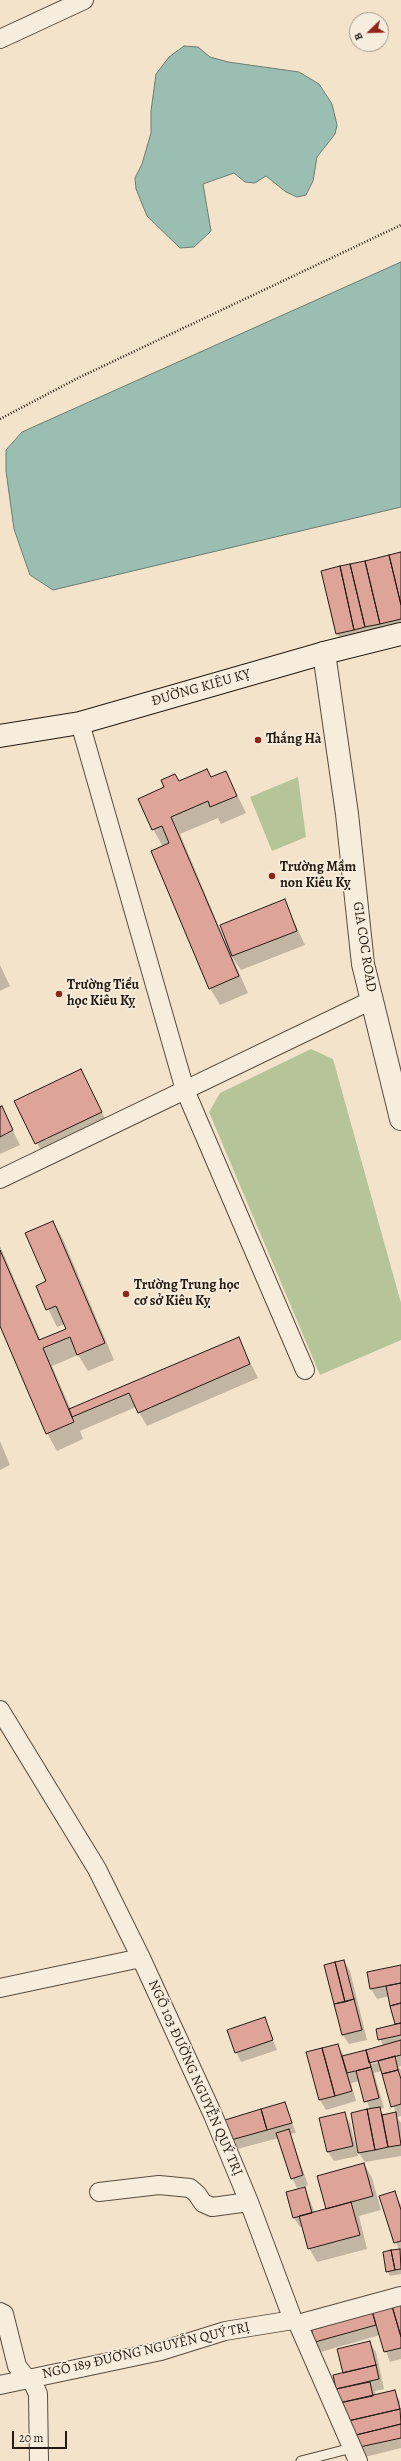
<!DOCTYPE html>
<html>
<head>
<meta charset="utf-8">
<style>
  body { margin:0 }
  #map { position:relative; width:401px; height:2461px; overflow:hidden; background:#f3e3ca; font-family:Alegreya,serif }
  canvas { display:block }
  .north { position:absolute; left:349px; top:12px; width:40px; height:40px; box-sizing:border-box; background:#f7eddd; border:1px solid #a2998b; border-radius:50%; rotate:247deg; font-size:11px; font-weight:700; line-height:16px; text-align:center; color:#231a11 }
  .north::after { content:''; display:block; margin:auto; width:14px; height:18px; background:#8f2418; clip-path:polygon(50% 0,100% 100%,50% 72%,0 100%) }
  .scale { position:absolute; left:12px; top:2431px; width:55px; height:18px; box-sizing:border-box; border:2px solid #231a11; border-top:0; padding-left:5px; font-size:12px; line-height:14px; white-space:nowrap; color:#231a11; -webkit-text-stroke:3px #f7eddd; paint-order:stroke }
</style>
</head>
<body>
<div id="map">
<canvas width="401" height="2461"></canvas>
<div class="north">B</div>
<div class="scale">20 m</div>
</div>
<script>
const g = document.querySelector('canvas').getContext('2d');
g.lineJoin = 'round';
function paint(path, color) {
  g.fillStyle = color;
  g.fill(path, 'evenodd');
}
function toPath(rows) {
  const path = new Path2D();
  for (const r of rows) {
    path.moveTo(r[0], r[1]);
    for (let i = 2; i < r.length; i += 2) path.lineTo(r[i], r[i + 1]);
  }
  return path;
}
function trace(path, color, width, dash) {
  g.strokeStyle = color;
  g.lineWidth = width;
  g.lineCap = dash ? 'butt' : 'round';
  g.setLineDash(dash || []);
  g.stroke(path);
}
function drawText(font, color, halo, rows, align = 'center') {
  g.font = font + ' Alegreya,serif';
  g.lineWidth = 3.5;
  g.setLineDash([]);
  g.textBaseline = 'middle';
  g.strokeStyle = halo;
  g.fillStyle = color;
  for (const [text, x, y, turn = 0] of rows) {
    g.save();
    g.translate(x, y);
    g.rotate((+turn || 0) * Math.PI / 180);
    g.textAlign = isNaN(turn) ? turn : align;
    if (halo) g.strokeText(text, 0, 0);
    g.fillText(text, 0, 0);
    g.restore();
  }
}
paint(toPath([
  [298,777,306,837,272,851,250,797],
  [311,1049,333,1059,401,1303,401,1340,320,1375,209,1112,220,1093]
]), '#b6c49a');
const water = toPath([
  [184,46,198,47,210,57,228,62,299,72,319,84,332,104,337,125,335,134,317,157,313,181,306,195,297,197,286,192,266,176,255,183,245,182,234,173,203,184,211,231,194,247,180,248,147,216,136,189,135,178,142,164,151,133,151,111,156,74,169,57,184,46],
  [401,262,401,507,53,590,30,575,14,529,6,471,6,450,22,432,401,262]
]);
paint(water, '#9bbeb3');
trace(water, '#6b7c72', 1);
paint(toPath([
  [401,553,401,635,343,643,337,634],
  [226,772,246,813,221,824,218,818,180,834,225,941,284,900,305,945,241,970,232,957,248,993,220,1005,210,988,163,847,153,829,179,782,211,778],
  [0,965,10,986,0,991],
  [80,1070,109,1126,44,1157,16,1101],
  [1,1107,20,1145,0,1154,0,1108],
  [53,1222,63,1239,114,1360,88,1371,78,1355,52,1366,71,1410,238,1338,258,1378,147,1426,136,1407,80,1431,83,1439,57,1451,47,1433,0,1323,0,1246,41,1341,67,1329,65,1324,57,1327,37,1286,47,1282],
  [0,1441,10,1465,0,1470],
  [344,1961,350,1971,367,2040,349,2044,343,2035],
  [401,1966,401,2066,398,2067,401,2070,401,2116,397,2117,401,2123,401,2156,365,2162,359,2153,370,2110,360,2081,351,2083,356,2101,326,2110,320,2100,338,2045,344,2056,383,2046,377,2029,396,2025,390,1996,377,1999,371,1989,368,1973],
  [379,2060,379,2062,365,2066,364,2064],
  [382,2071,396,2113,384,2116,380,2109,384,2108,374,2073],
  [264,2018,277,2050,241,2062,236,2052],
  [285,2103,296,2133,290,2134,308,2185,297,2188,292,2178,279,2138,237,2149,232,2140],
  [344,2113,350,2123,358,2156,334,2161,328,2152],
  [364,2164,372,2178,381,2210,359,2216,367,2249,317,2262,309,2248,303,2226,300,2227,294,2218,305,2188,315,2213,327,2210],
  [394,2192,401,2205,401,2274,390,2276,387,2271,399,2250,380,2197],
  [401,2304,401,2359,390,2362,380,2335,321,2352,316,2342,312,2329],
  [370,2343,376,2352,384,2389,375,2391,376,2396,395,2392,400,2401,401,2448,361,2458,345,2421,334,2376,344,2374]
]), '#0003');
const building = toPath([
  [401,552,401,605,389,555,401,552],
  [389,555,401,605,401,619,380,624,365,561,389,555],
  [365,561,380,624,365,627,350,564,365,561],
  [350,564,365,627,354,630,340,566,350,564],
  [340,566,354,630,336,634,321,571,340,566],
  [207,769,211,777,226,771,237,796,210,807,208,801,171,817,239,976,209,989,151,851,169,843,162,826,152,830,138,799,164,787,161,780,175,774,179,781,207,769],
  [285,899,297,931,232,956,220,925,285,899],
  [81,1069,102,1112,35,1144,14,1101,81,1069],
  [2,1106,13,1130,0,1137,0,1107,2,1106],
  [53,1221,105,1343,77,1355,70,1337,43,1348,74,1422,46,1434,0,1326,0,1250,39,1340,66,1329,56,1306,46,1310,36,1286,46,1281,25,1233,53,1221],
  [239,1337,250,1364,138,1413,129,1393,72,1417,69,1409,239,1337],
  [344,1960,354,1999,345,2002,335,1962,344,1960],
  [335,1962,345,2002,334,2004,324,1965,335,1962],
  [401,1965,401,1983,370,1989,367,1972,401,1965],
  [401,1983,401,2003,390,2006,386,1986,401,1983],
  [354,1999,362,2030,342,2035,334,2004,354,1999],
  [401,2003,401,2023,395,2024,390,2006,401,2003],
  [265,2017,273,2040,235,2053,227,2030,265,2017],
  [401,2023,401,2035,378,2040,376,2029,401,2023],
  [401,2040,401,2055,369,2063,366,2050,401,2040],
  [338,2044,352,2091,335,2096,322,2048,338,2044],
  [322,2048,335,2096,319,2100,306,2052,322,2048],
  [366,2050,371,2067,347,2073,342,2056,366,2050],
  [395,2056,398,2070,382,2074,378,2061,395,2056],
  [371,2067,379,2098,364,2102,356,2071,371,2067],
  [398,2070,401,2079,401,2104,391,2107,382,2074,398,2070],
  [285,2102,292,2123,267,2130,261,2109,285,2102],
  [380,2107,388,2147,375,2150,367,2109,380,2107],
  [261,2109,267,2130,231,2140,225,2120,261,2109],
  [367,2109,375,2150,358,2153,351,2113,367,2109],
  [345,2112,353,2146,327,2152,319,2118,345,2112],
  [396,2112,401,2145,388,2147,382,2115,396,2112],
  [289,2129,303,2175,291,2179,276,2133,289,2129],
  [364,2163,373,2196,326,2209,317,2176,364,2163],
  [305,2187,312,2213,293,2218,286,2192,305,2187],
  [395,2191,401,2210,401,2241,394,2243,379,2196,395,2191],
  [351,2202,360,2235,308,2249,299,2216,351,2202],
  [400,2249,401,2269,395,2270,391,2250,400,2249],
  [391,2250,395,2270,386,2272,383,2252,391,2250],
  [401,2303,401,2337,392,2306,401,2303],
  [392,2306,401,2337,401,2348,384,2352,372,2311,392,2306],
  [372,2311,376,2325,315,2342,311,2328,372,2311],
  [370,2341,376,2365,343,2373,337,2349,370,2341],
  [376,2365,379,2379,336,2389,333,2375,376,2365],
  [370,2382,373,2396,339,2403,336,2389,370,2382],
  [395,2390,400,2409,348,2421,339,2403,395,2390],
  [400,2409,401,2424,352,2436,348,2421,400,2409],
  [401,2424,401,2438,355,2448,352,2436,401,2424]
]);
paint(building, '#dea499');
trace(building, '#231a11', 1);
const service = toPath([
  [301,2461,352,2448]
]);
const minor = toPath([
  [0,39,84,0],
  [80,723,185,1090,305,1370],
  [0,1179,372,1000],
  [0,1710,97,1869,141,1958,213,2115,249,2202,293,2320,298,2324,358,2461],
  [0,1988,141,1958],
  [99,2192,159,2185,190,2188,197,2194,203,2203,212,2207,249,2202],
  [0,2312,4,2314,17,2366,27,2379,33,2383,38,2394,39,2461],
  [298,2324,401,2296],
  [0,2385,161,2351,225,2331,293,2320]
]);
const tertiary = toPath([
  [324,653,347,814,363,964,401,1119]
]);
const secondary = toPath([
  [0,736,80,723,324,653,401,634]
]);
trace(service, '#574c3f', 11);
trace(minor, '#574c3f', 20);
trace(tertiary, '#574c3f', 24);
trace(secondary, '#231a11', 24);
trace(toPath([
  [0,419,78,378,401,225]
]), '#231a11', 2.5, [1, 2]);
trace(service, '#f7eddd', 9);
trace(minor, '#f7eddd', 18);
trace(tertiary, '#f7eddd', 22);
trace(secondary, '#f7eddd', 22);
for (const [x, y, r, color] of [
  [258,740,4,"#8f2418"],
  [272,876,4,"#8f2418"],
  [59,994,4,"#8f2418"],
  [126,1294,4,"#8f2418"]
]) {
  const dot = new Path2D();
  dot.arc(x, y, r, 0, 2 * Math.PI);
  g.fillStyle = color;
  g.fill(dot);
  trace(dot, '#f7eddd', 1.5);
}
drawText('14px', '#231a11', '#f7eddd', [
  ["ĐƯỜNG KIÊU KỴ",201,688,-16],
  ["GIA COC ROAD",364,947,81],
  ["NGÕ 103 ĐƯỜNG NGUYỄN QUÝ TRỊ",195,2078,66],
  ["NGÕ 189 ĐƯỜNG NGUYỄN QUÝ TRỊ",146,2351,-13]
]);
drawText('bold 14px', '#231a11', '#f7eddd', [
  ["Thắng Hà",266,740],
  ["Trường Mầm",280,868],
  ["non Kiêu Kỵ",280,884],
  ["Trường Tiểu",67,986],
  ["học Kiêu Kỵ",67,1002],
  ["Trường Trung học",134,1286],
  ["cơ sở Kiêu Kỵ",134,1302]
], 'left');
</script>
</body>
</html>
